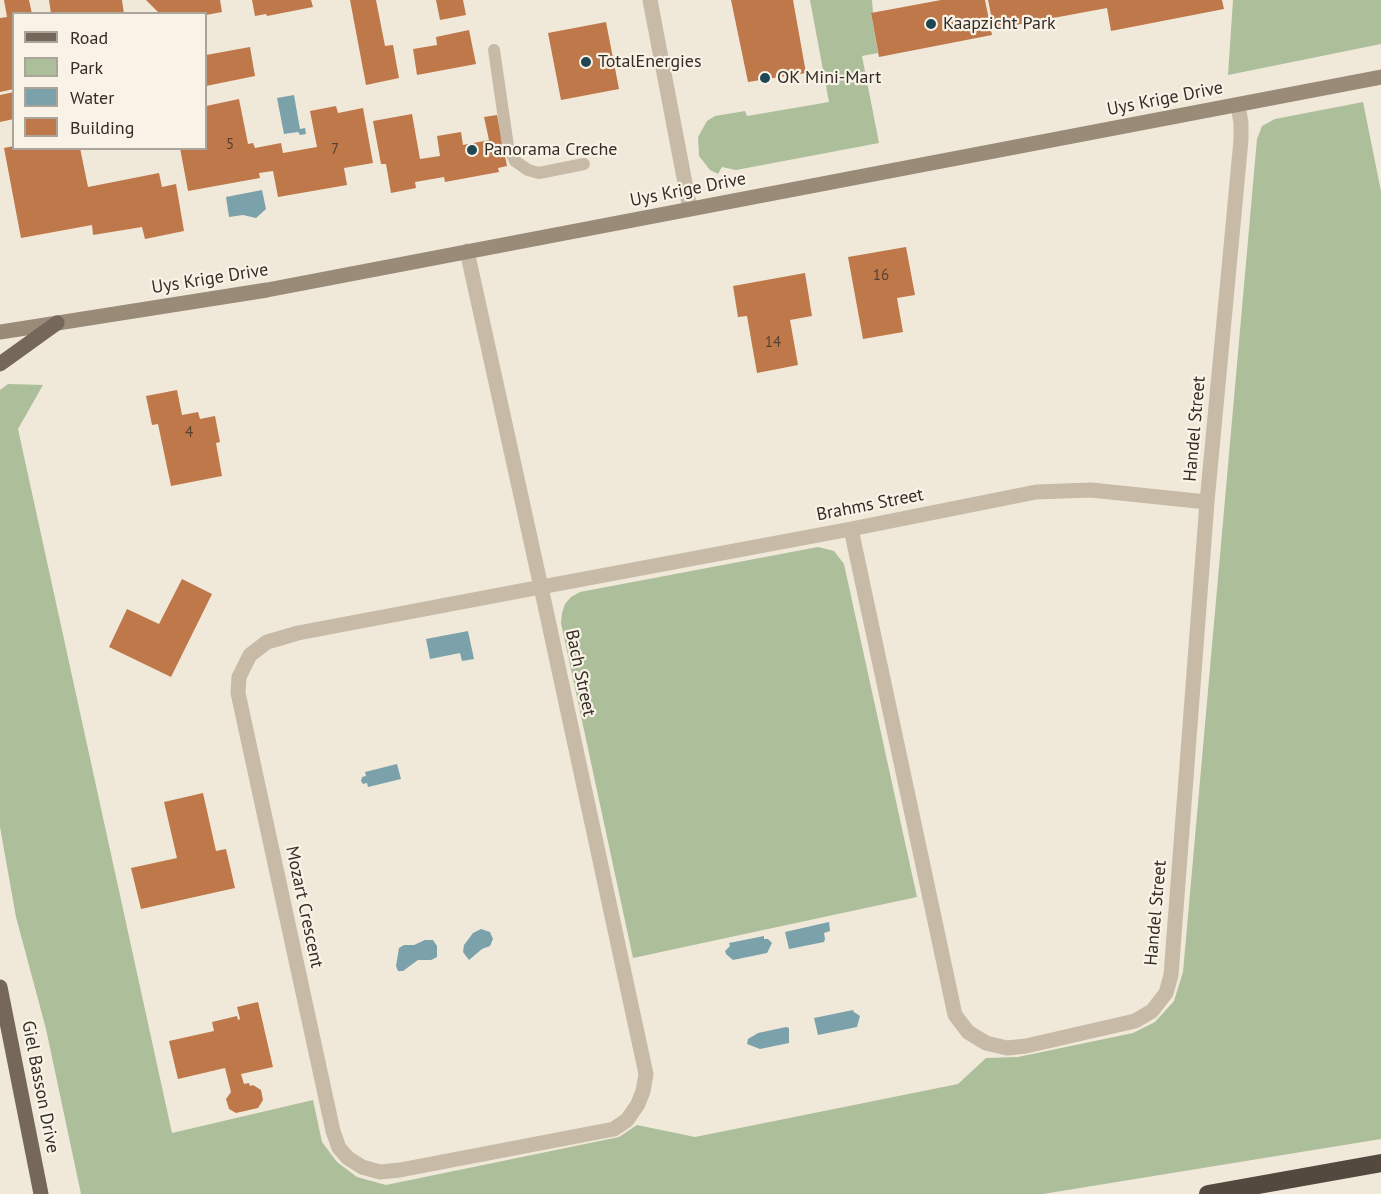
<!DOCTYPE html>
<html>
<head>
<meta charset="utf-8">
<style>
  body { margin:0 }
  #map { position:relative; width:1381px; height:1194px; overflow:hidden; background:#f0e9da; font-family:"PT Sans",sans-serif }
  canvas { display:block }
  .legend { position:absolute; left:12px; top:12px; width:195px; height:138px; box-sizing:border-box; background:#f8f3e6; border:2px solid #aaa49a; margin:0; padding:8px 10px; list-style:none; font-size:18px; color:#342d27 }
  .legend li { display:flex; align-items:center; gap:12px; height:30px }
  .legend b { width:30px; border:2px solid #aaa49a }
</style>
</head>
<body>
<div id="map">
<canvas width="1381" height="1194"></canvas>
<ul class="legend">
<li><b style="height:8px;background:#756759"></b>Road</li>
<li><b style="height:16px;background:#adbe9b"></b>Park</li>
<li><b style="height:16px;background:#7ba1ab"></b>Water</li>
<li><b style="height:16px;background:#bf7849"></b>Building</li>
</ul>
</div>
<script>
const g = document.querySelector('canvas').getContext('2d');
g.lineJoin = 'round';
function paint(path, color) {
  g.fillStyle = color;
  g.fill(path, 'evenodd');
}
function toPath(rows) {
  const path = new Path2D();
  for (const r of rows) {
    path.moveTo(r[0], r[1]);
    for (let i = 2; i < r.length; i += 2) path.lineTo(r[i], r[i + 1]);
  }
  return path;
}
function trace(path, color, width, dash) {
  g.strokeStyle = color;
  g.lineWidth = width;
  g.lineCap = dash ? 'butt' : 'round';
  g.setLineDash(dash || []);
  g.stroke(path);
}
function drawText(font, color, halo, rows, align = 'center') {
  g.font = font + ' "PT Sans",sans-serif';
  g.lineWidth = 4.5;
  g.setLineDash([]);
  g.textBaseline = 'middle';
  g.strokeStyle = halo;
  g.fillStyle = color;
  for (const [text, x, y, turn = 0] of rows) {
    g.save();
    g.translate(x, y);
    g.rotate((+turn || 0) * Math.PI / 180);
    g.textAlign = isNaN(turn) ? turn : align;
    if (halo) g.strokeText(text, 0, 0);
    g.fillText(text, 0, 0);
    g.restore();
  }
}
paint(toPath([
  [810,0,872,0,873,13,871,14,878,53,862,56,879,143,736,170,722,167,718,174,710,170,699,156,698,137,707,121,715,116,745,111,747,116,829,102],
  [1233,0,1381,0,1381,44,1228,75],
  [1363,102,1381,191,1381,1139,1043,1194,81,1194,46,1029,16,917,0,827,0,390,8,384,43,385,18,429,172,1133,313,1100,322,1142,337,1162,357,1177,386,1185,619,1137,637,1125,695,1137,958,1084,986,1058,1018,1057,1133,1033,1155,1022,1174,1001,1183,972,1257,139,1262,126,1275,119],
  [818,547,834,551,844,564,917,897,633,958,561,623,562,613,565,604,571,597,580,592]
]), '#adbe9b');
paint(toPath([
  [294,95,300,129,305,128,306,134,300,135,298,132,284,134,277,98],
  [262,190,266,209,256,218,243,215,229,217,226,197],
  [468,631,474,659,462,661,460,653,430,659,426,639],
  [397,764,401,779,368,787,367,783,363,784,361,781,362,777,366,776,365,772],
  [829,922,830,931,824,933,825,939,824,942,789,949,785,932],
  [481,929,490,932,493,939,490,946,482,949,469,960,463,952,464,945,473,933],
  [764,936,764,939,768,939,772,943,767,953,733,960,726,954,725,951,730,946,729,943],
  [425,940,433,940,437,946,437,957,431,960,418,960,403,971,398,971,396,966,399,948,404,945,414,945],
  [853,1010,854,1012,860,1016,857,1027,818,1035,814,1018],
  [786,1027,789,1028,789,1043,760,1049,747,1044,748,1039,758,1033]
]), '#7ba1ab');
paint(toPath([
  [4,0,29,0,32,14,14,14,14,89,0,92,0,18,7,17],
  [49,0,122,0,124,14,51,14],
  [146,0,220,0,222,12,206,15,206,14,160,14],
  [252,0,311,0,313,7,267,16,266,14,255,16],
  [350,0,376,0,385,46,393,45,399,78,366,85],
  [436,0,463,0,466,15,440,20],
  [731,0,793,0,806,73,748,82],
  [941,0,985,0,992,35,879,57,871,13],
  [988,0,1222,0,1224,9,1111,31,1107,8,994,29],
  [606,22,619,89,561,100,548,33],
  [469,30,476,64,417,75,413,49,437,45,436,37],
  [250,47,255,76,206,86,206,55],
  [14,92,14,119,0,122,0,95],
  [239,99,248,144,253,143,255,148,281,143,283,153,317,147,310,111,336,106,338,113,363,108,373,163,344,168,347,185,278,197,273,171,259,173,260,178,188,191,180,148,206,148,206,106],
  [412,114,420,159,440,156,437,136,461,132,463,145,489,140,484,117,497,115,507,166,498,168,499,172,445,182,444,177,415,182,416,188,391,193,386,164,381,164,373,121],
  [14,146,14,148,80,148,88,187,159,173,162,187,176,184,184,231,145,239,142,227,93,235,92,225,21,238,4,148],
  [906,247,915,295,897,298,903,332,863,339,848,257],
  [805,273,812,316,790,320,798,365,757,373,747,316,738,317,733,286],
  [177,390,182,415,198,412,200,419,215,416,220,442,216,443,222,476,171,486,158,424,152,425,146,396],
  [182,579,212,594,171,677,109,647,127,609,159,624],
  [203,793,216,851,226,849,235,888,141,909,131,868,177,858,164,802],
  [258,1002,273,1067,241,1074,244,1084,249,1083,250,1086,253,1085,261,1090,263,1100,258,1108,236,1113,229,1109,226,1099,231,1092,225,1068,178,1079,169,1041,214,1031,212,1022,237,1016,238,1020,240,1019,237,1007]
]), '#bf7849');
trace(toPath([
  [494,50,508,146,515,161,528,170,539,173,584,164]
]), '#c7bba7', 12);
trace(toPath([
  [650,0,690,209],
  [467,251,541,587,646,1074,643,1091,638,1104,627,1120,614,1129,400,1170,380,1172,362,1167,348,1158,339,1148,333,1131,238,693,239,677,250,655,267,642,298,633,541,587,851,529,1036,492,1091,490,1207,502],
  [851,529,955,1015,968,1032,986,1043,1007,1048,1026,1046,1135,1021,1152,1011,1166,993,1171,975,1207,502,1241,140,1241,123,1238,105]
]), '#c7bba7', 15);
trace(toPath([
  [0,332,267,290,1381,77]
]), '#9a8a78', 15);
trace(toPath([
  [0,364,57,323],
  [0,987,41,1194]
]), '#756759', 15);
trace(toPath([
  [1208,1194,1381,1163]
]), '#54493f', 18);
for (const [x, y, r, color] of [
  [931,24,6,"#1f4753"],
  [586,62,6,"#1f4753"],
  [765,78,6,"#1f4753"],
  [472,150,6,"#1f4753"]
]) {
  const dot = new Path2D();
  dot.arc(x, y, r, 0, 2 * Math.PI);
  g.fillStyle = color;
  g.fill(dot);
  trace(dot, '#f8f3e6', 2);
}
drawText('15px', '#574030', null, [
  ["5",230,145],
  ["7",335,150],
  ["16",881,276],
  ["14",773,343],
  ["4",189,433]
]);
drawText('18px', '#342d27', '#f8f3e6', [
  ["Kaapzicht Park",943,24],
  ["TotalEnergies",598,62],
  ["OK Mini-Mart",777,78],
  ["Panorama Creche",484,150]
], 'left');
drawText('18px', '#342d27', '#f8f3e6', [
  ["Uys Krige Drive",1165,99,-11],
  ["Uys Krige Drive",688,190,-11],
  ["Uys Krige Drive",210,279,-9],
  ["Handel Street",1195,429,-85],
  ["Brahms Street",870,505,-11],
  ["Bach Street",580,673,78],
  ["Mozart Crescent",304,907,78],
  ["Handel Street",1156,913,-85],
  ["Giel Basson Drive",40,1087,79]
]);
</script>
</body>
</html>
